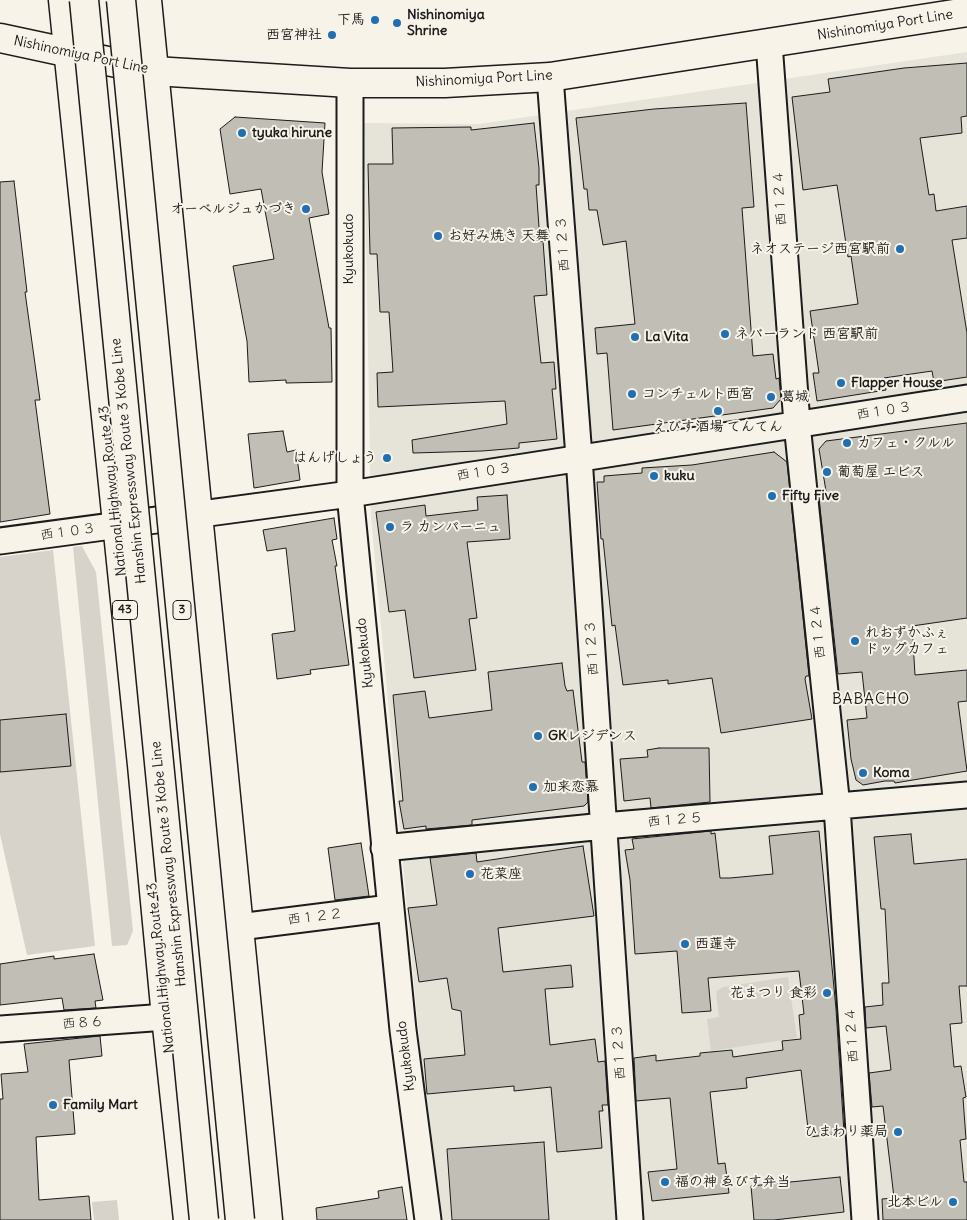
<!DOCTYPE html>
<html>
<head>
<meta charset="utf-8">
<style>
  body { margin:0 }
  canvas { display:block; background:#f7f3e8 }
</style>
</head>
<body>
<canvas width="967" height="1220"></canvas>
<script>
const g = document.querySelector('canvas').getContext('2d');
g.lineJoin = 'round';
function paint(path, color) {
  g.fillStyle = color;
  g.fill(path, 'evenodd');
}
function toPath(rows) {
  const path = new Path2D();
  for (const r of rows) {
    path.moveTo(r[0], r[1]);
    for (let i = 2; i < r.length; i += 2) path.lineTo(r[i], r[i + 1]);
  }
  return path;
}
function trace(path, color, width, dash) {
  g.strokeStyle = color;
  g.lineWidth = width;
  g.lineCap = dash ? 'butt' : 'round';
  g.setLineDash(dash || []);
  g.stroke(path);
}
function drawText(font, color, halo, rows, align = 'center') {
  g.font = font + ' Delius,"Klee One",sans-serif';
  g.lineWidth = 4;
  g.setLineDash([]);
  g.textBaseline = 'middle';
  g.strokeStyle = halo;
  g.fillStyle = color;
  for (const [text, x, y, turn = 0] of rows) {
    g.save();
    g.translate(x, y);
    g.rotate((+turn || 0) * Math.PI / 180);
    g.textAlign = isNaN(turn) ? turn : align;
    if (halo) g.strokeText(text, 0, 0);
    g.fillText(text, 0, 0);
    g.restore();
  }
}
paint(toPath([
  [967,52,967,1220,443,1220,425,1103,371,517,364,123,479,124]
]), '#e6e3d9');
paint(toPath([
  [82,546,96,572,133,931,127,945,112,946,73,547],
  [53,550,95,946,27,955,0,834,0,557],
  [788,977,797,1038,711,1051,707,1019,719,1017,716,994,717,991,723,987],
  [117,1200,119,1220,94,1220,92,1202]
]), '#d7d3cb');
const building = toPath([
  [967,63,967,116,961,117,962,133,920,138,929,195,934,194,936,211,967,206,967,238,952,240,967,333,967,377,934,382,932,371,884,378,886,390,817,401,813,373,819,373,810,311,858,304,851,256,848,257,837,185,803,190,792,97,830,92,828,79,904,68,967,63],
  [746,103,754,207,742,208,753,356,773,354,776,379,779,378,781,399,773,408,613,430,607,353,597,354,595,328,635,324,626,241,603,245,597,210,589,210,587,189,584,189,576,118,654,109,746,103],
  [235,117,325,123,322,172,329,214,309,218,329,328,331,328,332,382,286,383,286,380,249,382,247,341,233,266,274,259,261,189,230,194,220,129,235,117],
  [534,123,539,168,539,185,536,185,540,241,543,241,547,295,534,296,541,363,554,362,556,389,552,389,557,439,519,443,519,448,482,451,413,453,412,440,507,424,505,401,378,407,377,373,393,372,389,312,380,312,377,254,370,254,368,164,393,164,392,128,471,127,471,130,534,123],
  [14,181,27,292,25,292,40,400,35,400,50,514,0,522,0,182,14,181],
  [967,423,967,618,912,626,915,675,967,670,967,701,958,702,967,771,895,783,894,781,885,781,863,785,856,780,851,759,847,720,867,718,862,672,838,674,818,489,827,497,819,449,826,441,967,423],
  [283,431,287,452,296,450,300,480,254,488,248,434,283,431],
  [774,452,787,462,809,676,806,676,805,679,812,719,721,733,712,678,668,684,668,680,623,685,615,625,612,626,603,539,601,539,597,482,604,482,604,476,642,473,642,468,692,465,774,452],
  [507,495,510,539,467,542,477,618,469,619,476,670,414,678,405,610,389,612,376,512,425,505,426,516,478,510,477,497,507,495],
  [334,518,337,539,332,540,337,566,335,566,349,665,310,670,311,674,277,679,272,634,295,631,286,548,267,551,263,530,334,518],
  [562,663,565,686,567,691,573,690,582,762,585,762,588,802,584,806,472,820,472,825,426,829,426,826,404,829,399,801,403,801,393,695,425,691,429,718,492,710,488,672,562,663],
  [66,714,71,766,0,772,0,720,66,714],
  [659,748,709,748,710,802,651,808,650,798,624,801,620,759,648,757,647,750,659,748],
  [711,831,711,834,715,833,720,878,730,878,773,874,769,836,819,831,836,1009,844,1133,809,1137,801,1070,746,1078,747,1088,710,1092,718,1164,725,1163,729,1193,652,1201,648,1172,677,1169,670,1098,636,1101,634,1058,656,1055,656,1061,700,1056,700,1053,732,1050,733,1057,783,1050,782,1041,801,1039,799,1015,804,1014,799,971,708,978,711,1011,682,1013,677,951,635,954,630,880,625,850,634,849,632,839,711,831],
  [911,834,914,864,967,859,967,986,959,986,962,1023,950,1024,954,1067,961,1066,966,1097,963,1098,966,1139,960,1140,964,1182,967,1182,967,1220,883,1220,882,1199,894,1198,891,1172,883,1106,872,1107,869,1073,891,1070,886,1026,866,1028,865,1007,883,1005,882,983,889,983,885,909,881,909,874,837,911,834],
  [361,843,369,896,335,900,328,848,361,843],
  [583,846,594,916,498,928,503,972,571,965,573,987,545,989,550,1045,595,1039,598,1062,605,1061,608,1105,602,1105,603,1111,599,1111,602,1148,557,1152,551,1087,514,1091,514,1086,427,1094,424,1059,465,1055,461,1011,452,1009,447,978,419,982,408,908,437,905,430,858,476,853,477,862,583,846],
  [94,954,103,1000,95,1001,96,1008,64,1010,62,998,0,1005,0,964,54,956,54,959,94,954],
  [100,1036,102,1056,69,1060,75,1134,36,1137,39,1200,89,1196,91,1220,0,1220,0,1099,3,1099,1,1074,28,1072,24,1044,100,1036],
  [544,1142,549,1220,452,1220,447,1149,544,1142],
  [840,1177,844,1212,774,1220,754,1220,751,1186,840,1177],
  [402,1187,407,1220,317,1220,316,1208,379,1198,378,1191,402,1187]
]);
paint(building, '#c0beb5');
trace(building, '#1c1c1c', 1);
const street = toPath([
  [769,43,797,424,837,807,865,1220],
  [550,77,579,457,630,1220],
  [350,83,350,494,403,1030,428,1220],
  [0,541,350,494,967,398],
  [384,848,604,826,967,795],
  [239,927,390,908],
  [0,1029,166,1017]
]);
const secondary = toPath([
  [0,38,154,71,350,83,445,83,550,77,967,12]
]);
const highway = toPath([
  [63,0,142,765,166,1017,188,1220],
  [147,0,268,1220]
]);
trace(street, '#1c1c1c', 29);
trace(secondary, '#1c1c1c', 31);
trace(highway, '#1c1c1c', 31);
trace(street, '#f7f3e8', 25);
trace(secondary, '#f7f3e8', 28);
trace(highway, '#f7f3e8', 28);
const highwayBridge = toPath([
  [84,0,204,1220],
  [121,0,240,1220]
]);
trace(highwayBridge, '#1c1c1c', 31, []);
trace(highwayBridge, '#f7f3e8', 28);
for (const [x, y, r, color] of [
  [375,20,5,"#1f6fb2"],
  [397,23,5,"#1f6fb2"],
  [332,35,5,"#1f6fb2"],
  [242,133,5,"#1f6fb2"],
  [306,209,5,"#1f6fb2"],
  [438,236,5,"#1f6fb2"],
  [900,249,5,"#1f6fb2"],
  [725,334,5,"#1f6fb2"],
  [635,337,5,"#1f6fb2"],
  [841,383,5,"#1f6fb2"],
  [632,394,5,"#1f6fb2"],
  [771,397,5,"#1f6fb2"],
  [718,411,5,"#1f6fb2"],
  [847,443,5,"#1f6fb2"],
  [387,458,5,"#1f6fb2"],
  [827,472,5,"#1f6fb2"],
  [654,476,5,"#1f6fb2"],
  [772,496,5,"#1f6fb2"],
  [390,527,5,"#1f6fb2"],
  [855,641,5,"#1f6fb2"],
  [538,736,5,"#1f6fb2"],
  [863,773,5,"#1f6fb2"],
  [533,787,5,"#1f6fb2"],
  [470,874,5,"#1f6fb2"],
  [685,944,5,"#1f6fb2"],
  [827,993,5,"#1f6fb2"],
  [53,1105,5,"#1f6fb2"],
  [898,1132,5,"#1f6fb2"],
  [665,1182,5,"#1f6fb2"],
  [953,1202,5,"#1f6fb2"]
]) {
  const dot = new Path2D();
  dot.arc(x, y, r, 0, 2 * Math.PI);
  g.fillStyle = color;
  g.fill(dot);
  trace(dot, '#f7f3e8', 2);
}
for (const [x, y, w] of [
  [125,610,25],
  [182,610,18]
]) {
  const box = new Path2D();
  box.roundRect(x - w / 2, y - 9.5, w, 19, 4);
  g.fillStyle = '#f7f3e8';
  g.fill(box);
  trace(box, '#1c1c1c', 1);
}
drawText('bold 12px', '#1c1c1c', null, [
  ["43",125,610],
  ["3",182,610]
]);
drawText('bold 14px', '#1c1c1c', '#f7f3e8', [
  ["Nishinomiya",407,15],
  ["Shrine",407,31],
  ["下馬",365,20,"right"],
  ["西宮神社",322,35,"right"],
  ["tyuka hirune",252,133],
  ["オーベルジュかづき",296,209,"right"],
  ["お好み焼き 天舞",448,236],
  ["ネオステージ西宮駅前",890,249,"right"],
  ["ネバーランド 西宮駅前",735,334],
  ["La Vita",645,337],
  ["Flapper House",851,383],
  ["コンチェルト西宮",642,394],
  ["葛城",781,397],
  ["えびす酒場 てんてん",718,427,"center"],
  ["カフェ・クルル",857,443],
  ["はんげしょう",377,458,"right"],
  ["葡萄屋 エビス",837,472],
  ["kuku",664,476],
  ["Fifty Five",782,496],
  ["ラ カンパーニュ",400,527],
  ["れおずかふぇ",865,633],
  ["ドッグカフェ",865,649],
  ["GKレジデンス",548,736],
  ["Koma",873,773],
  ["加来恋慕",543,787],
  ["花菜座",480,874],
  ["西蓮寺",695,944],
  ["花まつり 食彩",817,993,"right"],
  ["Family Mart",63,1105],
  ["ひまわり薬局",888,1132,"right"],
  ["福の神 ゑびす弁当",675,1182],
  ["北本ビル",943,1202,"right"]
], 'left');
drawText('14px', '#1c1c1c', '#f7f3e8', [
  ["Nishinomiya Port Line",885,25,-9],
  ["Nishinomiya Port Line",81,55,12],
  ["Nishinomiya Port Line",484,79,-3],
  ["西１２４",780,198,-94],
  ["西１２３",563,244,-94],
  ["Kyukokudo",349,249,-90],
  ["西１０３",884,411,-9],
  ["Hanshin Expressway Route 3 Kobe Line",129,461,-96],
  ["西１０３",484,472,-9],
  ["National Highway Route 43",113,491,-96],
  ["西１０３",68,532,-8],
  ["西１２４",818,631,-96],
  ["西１２３",592,648,-94],
  ["Kyukokudo",365,653,-96],
  ["西１２５",675,820,-5],
  ["Hanshin Expressway Route 3 Kobe Line",169,864,-96],
  ["西１２２",315,917,-7],
  ["National Highway Route 43",161,968,-96],
  ["西８６",83,1023,-4],
  ["西１２４",852,1035,-94],
  ["西１２３",619,1052,-94],
  ["Kyukokudo",406,1056,-97]
]);
g.letterSpacing = '1px';
drawText('15px', '#1c1c1c', '#f7f3e8', [
  ["BABACHO",871,700]
]);
g.letterSpacing = '0px';
</script>
</body>
</html>
